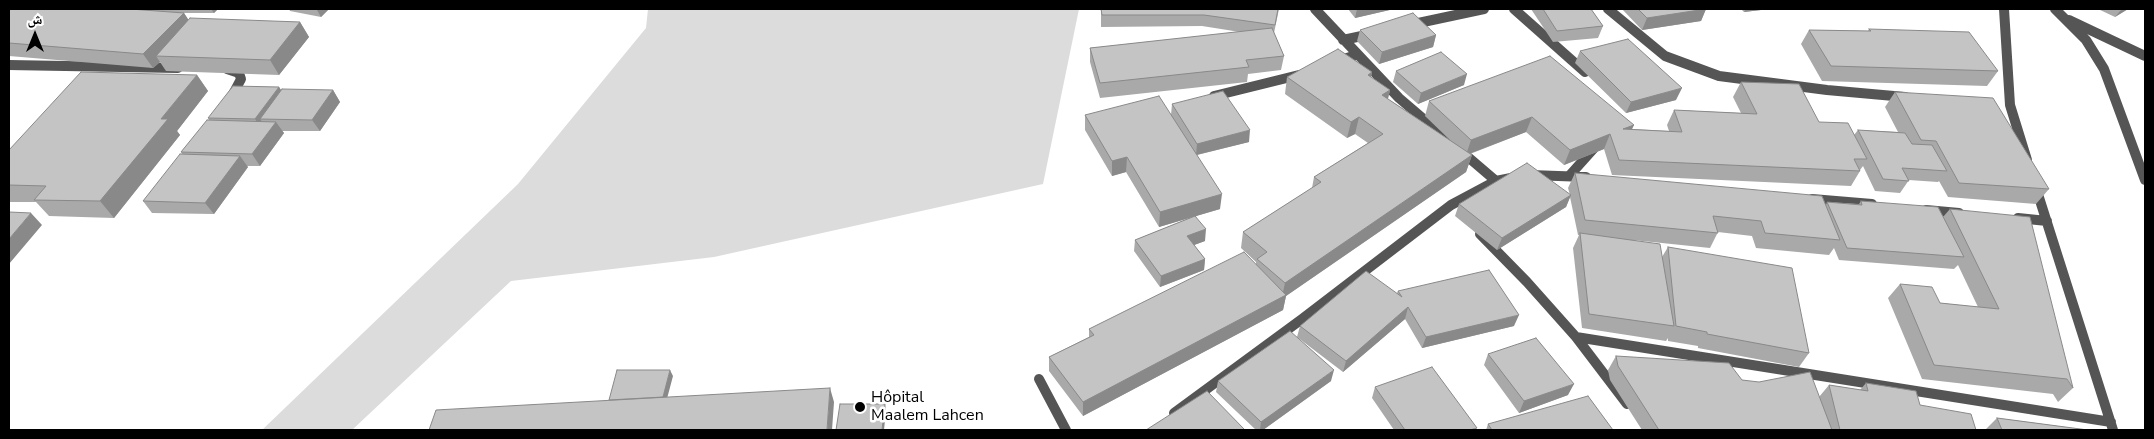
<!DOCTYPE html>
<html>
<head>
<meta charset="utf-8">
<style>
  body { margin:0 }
  #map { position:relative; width:2154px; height:439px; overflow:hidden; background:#fff; font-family:"Nunito Sans","Noto Naskh Arabic",sans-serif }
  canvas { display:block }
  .frame { position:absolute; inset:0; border:10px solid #000; pointer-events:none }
  .north { position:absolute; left:10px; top:10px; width:50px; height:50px; -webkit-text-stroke:4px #fff; paint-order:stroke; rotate:0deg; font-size:14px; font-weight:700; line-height:20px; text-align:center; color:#000 }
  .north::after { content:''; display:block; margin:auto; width:18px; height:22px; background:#000; clip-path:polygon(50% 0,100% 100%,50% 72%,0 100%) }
</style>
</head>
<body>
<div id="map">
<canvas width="2154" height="439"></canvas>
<div class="frame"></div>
<div class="north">ش</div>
</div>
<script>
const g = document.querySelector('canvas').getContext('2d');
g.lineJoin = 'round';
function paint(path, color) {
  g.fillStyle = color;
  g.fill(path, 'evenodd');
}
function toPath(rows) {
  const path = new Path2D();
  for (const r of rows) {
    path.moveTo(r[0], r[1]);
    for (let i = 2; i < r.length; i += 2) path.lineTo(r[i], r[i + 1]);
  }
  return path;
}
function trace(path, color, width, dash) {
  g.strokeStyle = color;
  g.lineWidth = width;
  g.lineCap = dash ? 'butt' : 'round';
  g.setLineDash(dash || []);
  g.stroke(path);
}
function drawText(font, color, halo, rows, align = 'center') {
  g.font = font + ' "Nunito Sans",sans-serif';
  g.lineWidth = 5;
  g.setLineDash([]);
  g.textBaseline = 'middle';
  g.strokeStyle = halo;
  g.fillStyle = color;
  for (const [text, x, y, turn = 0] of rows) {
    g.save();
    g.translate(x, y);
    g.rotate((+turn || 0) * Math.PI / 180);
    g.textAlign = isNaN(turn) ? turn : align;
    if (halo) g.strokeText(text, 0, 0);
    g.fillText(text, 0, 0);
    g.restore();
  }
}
paint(toPath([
  [648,9,1079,9,1043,184,714,257,511,281,352,430,262,430,518,184,646,28]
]), '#dcdcdc');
trace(toPath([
  [1315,9,1399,98,1496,181],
  [1514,9,1585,72],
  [1608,9,1665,56,1719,76,1827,90,1905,97],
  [2004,9,2010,105,2027,160],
  [2055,9,2086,40,2104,69,2145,180],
  [2069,20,2145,56],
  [1409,25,1484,9],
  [1343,40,1371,34],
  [1338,61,1356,55],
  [9,65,178,68],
  [227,69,239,73,241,79,231,98],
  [1214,96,1299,75],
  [1530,175,1586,177],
  [1570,175,1596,146],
  [2036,188,2113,430],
  [1812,199,1872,204],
  [1926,210,1959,213],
  [2018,218,2047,221],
  [1480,234,1527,282,1576,337,1627,404],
  [1576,337,2111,422],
  [1039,379,1066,430],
  [1174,413,1302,319,1451,205,1496,181,1511,178]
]), '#555', 10);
paint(toPath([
  [9,9,218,9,214,13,182,13,184,13,188,20,300,22,309,37,279,75,166,71,160,62,153,68,9,56],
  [289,9,329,9,321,17,290,11],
  [1101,9,1279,9,1274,33,1284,56,1281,70,1248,74,1247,82,1100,98,1090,62,1090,48,1240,32,1202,26,1101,27],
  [1348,9,1394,9,1355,18],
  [1531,9,1591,9,1603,26,1598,38,1553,42],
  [1622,9,1706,9,1701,21,1642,30],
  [1741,9,1761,9,1761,10,1744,12],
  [2098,9,2128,9,2115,17],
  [1869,29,1998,71,1987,86,1822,81,1801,44,1809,30,1868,31],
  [1360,30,1436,35,1433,47,1379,64,1357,41],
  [1580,51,1676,100,1626,113,1575,63],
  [1396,71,1464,85,1418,104,1393,82],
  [1372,72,1371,77,1390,90,1388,99,1451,141,1425,116,1429,101,1634,125,1631,129,1669,131,1667,125,1674,110,1741,113,1733,97,1741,82,1819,122,1854,135,1858,130,1898,132,1885,107,1895,92,2049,189,2036,204,1948,197,1939,181,1938,182,1909,180,1900,193,1875,191,1863,166,1860,170,1860,171,1851,186,1612,175,1604,149,1564,165,1526,132,1470,154,1472,155,1466,172,1286,296,1283,310,1083,416,1049,371,1049,357,1089,337,1089,329,1256,264,1256,262,1241,248,1243,232,1312,188,1314,177,1368,143,1355,134,1347,138,1285,94,1287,77],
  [197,75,208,91,177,131,180,135,114,218,49,216,36,202,9,202,9,150],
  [279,87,281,90,333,90,340,102,320,131,282,131,284,133,260,166,246,166,248,167,214,214,152,213,143,201,182,154,181,152,209,120,208,118],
  [1172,104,1249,142,1197,155,1220,209,1196,216,1205,241,1194,245,1205,259,1204,270,1160,287,1134,251,1135,240,1192,217,1159,227,1126,172,1112,176,1085,130,1085,115,1171,115],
  [1575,173,1826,205,1827,202,1859,204,1861,201,1943,217,1950,209,2073,388,2058,402,2053,394,1922,379,1888,298,1900,284,1940,303,1978,307,1958,265,1954,269,1839,260,1834,248,1829,255,1756,248,1752,236,1718,232,1710,248,1633,240,1662,257,1668,247,1809,353,1799,367,1698,348,1698,346,1668,341,1668,338,1666,341,1582,328,1573,248,1579,235,1578,235,1570,197,1566,207,1497,250,1455,216,1459,204,1570,195,1568,188],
  [1398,291,1514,326,1422,348,1405,319,1343,372,1297,337,1300,326,1397,293],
  [1488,354,1568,395,1519,413,1484,365],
  [1616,356,1742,380,1819,397,1829,385,1860,390,1866,383,1920,405,1976,430,1642,430,1610,380,1608,370],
  [1218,381,1331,381,1263,430,1256,430,1216,392],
  [1375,387,1476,430,1394,430,1372,398],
  [1997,418,2088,430,1987,430,1986,429],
  [1488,424,1613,430,1486,430]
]), '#a9a9a9');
paint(toPath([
  [211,9,218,9,214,13],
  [318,9,329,9,321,17,317,10],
  [1357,9,1394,9,1355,18],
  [1706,9,1701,21,1642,30,1647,18],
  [1746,9,1761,9,1761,10,1744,12],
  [2123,9,2128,9,2115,17,2120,11],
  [184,13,194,28,156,56,160,62,153,68,143,54],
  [300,22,309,37,279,75,270,60],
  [1436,35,1433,47,1379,64,1382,52],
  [1372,72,1369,88,1368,75],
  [1467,74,1464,85,1418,104,1421,93],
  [197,75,208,91,177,131,180,135,114,218,100,201,161,119],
  [279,87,286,98,260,119,266,127,263,131,255,119],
  [1682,88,1676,100,1626,113,1631,102],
  [333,90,340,102,320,131,312,120],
  [1390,90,1386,106,1382,95],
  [1359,117,1355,134,1347,138,1351,122],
  [1532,117,1526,132,1466,155,1471,140],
  [276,122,284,133,260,166,252,154],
  [1634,125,1627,140,1623,129],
  [1250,130,1249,142,1196,155,1197,144],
  [1610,134,1604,149,1564,165,1570,150],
  [1472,155,1466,172,1286,296,1283,310,1083,416,1083,402,1282,297,1285,283],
  [240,156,248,167,214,214,205,203],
  [1127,157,1126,172,1112,176,1112,161],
  [1222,194,1220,209,1159,227,1160,212],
  [1571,195,1566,207,1497,250,1502,238],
  [31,213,42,225,9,264,9,239],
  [1206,229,1205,241,1186,248,1187,236],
  [1205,259,1204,270,1160,287,1161,276],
  [1408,307,1405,319,1343,372,1346,361],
  [1519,315,1514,326,1422,348,1426,337],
  [670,370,673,376,664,410,661,403],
  [1334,370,1331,381,1263,430,1260,430,1261,422],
  [1574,384,1568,395,1519,413,1524,401],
  [830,388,834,402,832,430,827,430],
  [885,404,886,410,884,430,882,430]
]), '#898989');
const building = toPath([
  [9,9,130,9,184,13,143,54,9,43,9,9],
  [1101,9,1278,9,1275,25,1204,15,1102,15,1101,9],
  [1543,9,1591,9,1603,26,1557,31,1543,9],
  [1638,9,1706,9,1647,18,1638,9],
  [1413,13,1436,35,1382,52,1360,30,1413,13],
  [190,18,300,22,270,60,156,56,190,18],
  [1272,28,1284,56,1246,60,1249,67,1100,83,1090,48,1272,28],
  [1869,29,1969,32,1998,71,1831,66,1809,30,1871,31,1869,29],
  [1628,39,1682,88,1631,102,1580,51,1628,39],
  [1338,49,1372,72,1368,75,1390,90,1382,95,1472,155,1285,283,1257,259,1267,252,1243,232,1321,182,1314,177,1383,134,1359,117,1351,122,1287,77,1338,49],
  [1441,52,1467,74,1421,93,1396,71,1441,52],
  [1550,56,1634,125,1623,129,1682,132,1674,110,1757,114,1741,82,1799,84,1819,122,1848,123,1867,159,1854,159,1860,171,1619,160,1610,134,1570,150,1532,117,1471,140,1429,101,1550,56],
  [81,72,197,75,161,119,168,119,100,201,34,200,46,186,9,185,9,150,81,72],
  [233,86,279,87,255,119,208,118,233,86],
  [282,89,333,90,312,120,260,119,282,89],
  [1223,91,1250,130,1197,144,1172,104,1223,91],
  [1895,92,1993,98,2049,189,1959,183,1936,141,1921,140,1895,92],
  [1159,96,1222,194,1160,212,1127,157,1112,161,1085,115,1159,96],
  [207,120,276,122,252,154,181,152,207,120],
  [1858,130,1905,133,1912,144,1932,145,1947,171,1902,168,1909,181,1883,179,1858,130],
  [180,154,240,156,205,203,143,201,180,154],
  [1527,163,1571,195,1502,238,1459,204,1527,163],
  [1575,173,1822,196,1840,240,1765,233,1761,221,1713,216,1718,233,1585,220,1575,173],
  [1861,201,1938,207,1964,257,1847,248,1827,202,1862,205,1861,201],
  [1950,209,2030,217,2073,388,2067,379,1934,365,1900,284,1932,287,1940,303,1999,309,1950,209],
  [9,212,31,213,9,239,9,212],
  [1195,216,1206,229,1187,236,1205,259,1161,276,1135,240,1195,216],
  [1580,233,1660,244,1674,326,1589,314,1580,233],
  [1668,247,1792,268,1809,353,1707,334,1707,332,1676,326,1668,247],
  [1244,252,1286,295,1083,402,1049,357,1094,335,1089,329,1244,252],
  [1489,270,1519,315,1426,337,1408,307,1346,361,1300,326,1366,271,1402,297,1398,291,1489,270],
  [1290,331,1334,370,1261,422,1218,381,1290,331],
  [1536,338,1574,384,1524,401,1488,354,1536,338],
  [1616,356,1729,363,1742,380,1759,382,1810,372,1832,430,1659,430,1618,366,1616,356],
  [1432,367,1477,428,1470,430,1405,430,1375,387,1432,367],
  [617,370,670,370,663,397,609,400,617,370],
  [1866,383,1916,391,1920,405,1971,414,1976,430,1840,430,1829,385,1868,391,1866,383],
  [830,388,827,430,429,430,436,410,830,388],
  [1207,391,1245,430,1146,430,1207,391],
  [1588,396,1613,430,1492,430,1488,424,1588,396],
  [840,404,885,404,882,430,836,430,840,404],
  [1997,418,2088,430,2002,430,1997,418]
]);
paint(building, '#c4c4c4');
trace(building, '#898989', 1);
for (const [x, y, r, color] of [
  [860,407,6,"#000"]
]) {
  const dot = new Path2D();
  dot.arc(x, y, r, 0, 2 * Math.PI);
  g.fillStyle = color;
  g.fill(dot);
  trace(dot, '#fff', 2);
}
drawText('16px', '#000', '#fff', [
  ["Hôpital",871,398],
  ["Maalem Lahcen",871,416]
], 'left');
</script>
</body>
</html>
